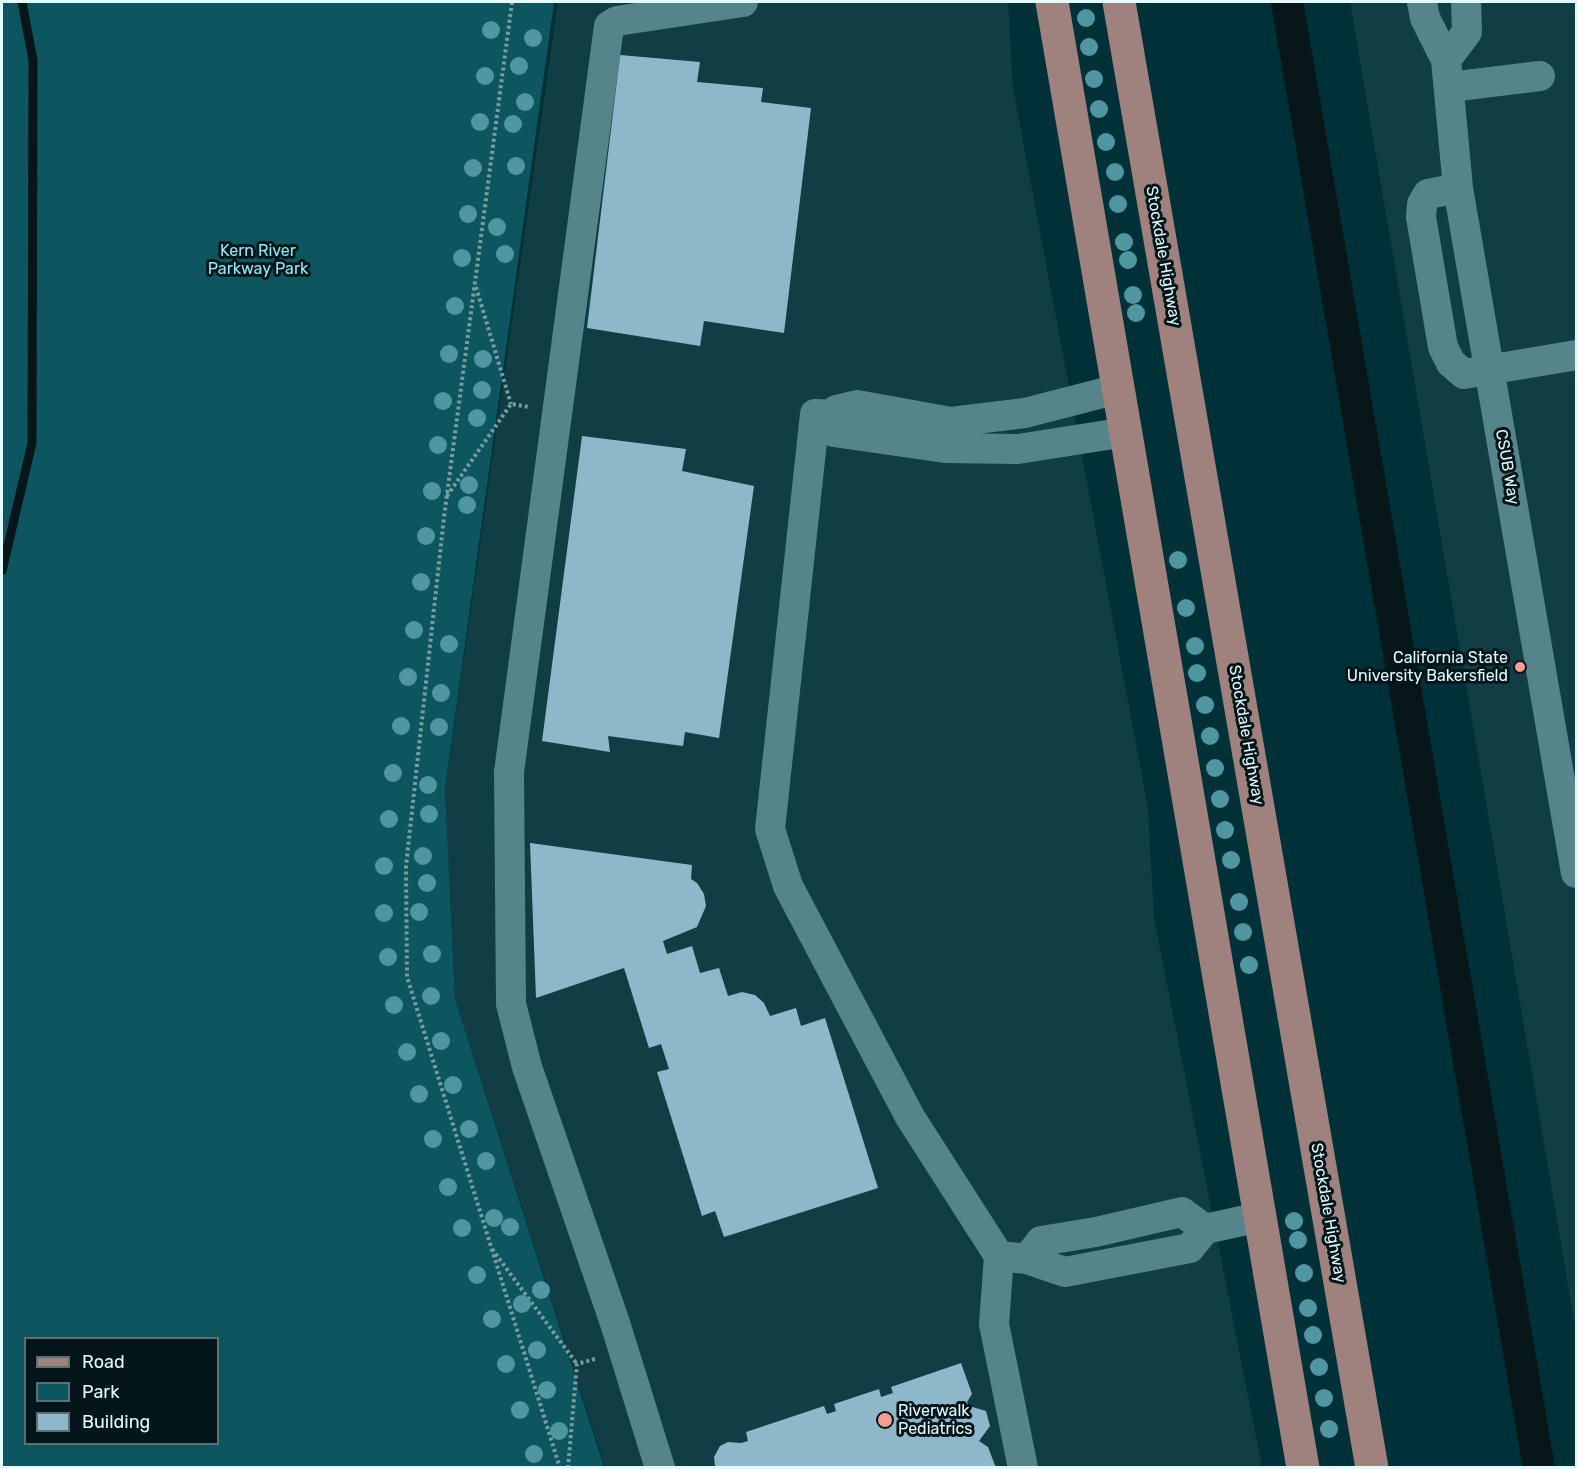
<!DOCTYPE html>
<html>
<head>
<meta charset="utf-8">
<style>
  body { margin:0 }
  #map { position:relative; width:1578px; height:1469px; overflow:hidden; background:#003138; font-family:Rubik,sans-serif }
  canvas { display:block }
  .frame { position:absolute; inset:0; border:3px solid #e2fafd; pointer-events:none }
  .legend { position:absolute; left:24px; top:1337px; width:195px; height:108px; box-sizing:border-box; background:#041619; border:2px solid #5d7174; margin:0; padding:8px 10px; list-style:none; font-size:18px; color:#e2fafd }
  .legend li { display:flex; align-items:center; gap:12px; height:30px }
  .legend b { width:30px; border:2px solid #5d7174 }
</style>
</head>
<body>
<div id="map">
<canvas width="1578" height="1469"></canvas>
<div class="frame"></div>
<ul class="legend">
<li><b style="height:8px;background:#9f817d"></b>Road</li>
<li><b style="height:16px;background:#0d5660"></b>Park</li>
<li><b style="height:16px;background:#8fb7ca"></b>Building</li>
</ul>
</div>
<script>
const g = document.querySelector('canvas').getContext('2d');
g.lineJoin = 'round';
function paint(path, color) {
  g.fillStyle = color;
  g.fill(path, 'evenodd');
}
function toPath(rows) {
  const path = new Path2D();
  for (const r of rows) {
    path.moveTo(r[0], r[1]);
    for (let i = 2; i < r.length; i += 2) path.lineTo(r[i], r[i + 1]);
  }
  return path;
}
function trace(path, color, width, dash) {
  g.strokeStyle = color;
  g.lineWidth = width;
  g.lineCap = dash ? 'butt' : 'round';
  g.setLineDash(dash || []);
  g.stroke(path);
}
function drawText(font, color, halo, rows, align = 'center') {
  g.font = font + ' Rubik,sans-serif';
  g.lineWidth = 6;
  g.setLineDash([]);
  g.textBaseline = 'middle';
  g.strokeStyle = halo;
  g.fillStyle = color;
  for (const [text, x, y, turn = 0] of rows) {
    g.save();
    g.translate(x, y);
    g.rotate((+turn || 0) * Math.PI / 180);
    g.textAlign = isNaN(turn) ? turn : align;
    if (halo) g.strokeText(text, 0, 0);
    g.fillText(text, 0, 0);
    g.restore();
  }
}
paint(toPath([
  [558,2,1008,2,1013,88,1148,808,1154,918,1262,1467,605,1467,455,999,445,788],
  [1350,2,1576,2,1576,1332]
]), '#103e44');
paint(toPath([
  [2,2,554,2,445,788,455,999,604,1467,2,1467],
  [26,1338,218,1338,218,1444,26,1444]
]), '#0d5660');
trace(toPath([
  [2,571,32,443,33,60,22,2]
]), '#061619', 9);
trace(toPath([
  [1287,2,1539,1468]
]), '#061619', 32);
paint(toPath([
  [620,55,700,62,697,82,763,88,761,102,811,108,784,333,704,321,700,346,587,328],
  [582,436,686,449,682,471,754,486,719,738,685,732,683,746,608,736,610,752,542,741],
  [530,843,692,865,691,879,697,883,704,894,706,906,697,927,663,941,667,954,692,946,700,973,719,968,728,996,742,992,755,995,764,1003,770,1016,796,1008,801,1026,825,1018,878,1188,724,1237,715,1211,702,1216,657,1072,669,1069,661,1044,649,1048,624,968,536,998],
  [961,1363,972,1394,967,1402,969,1406,986,1411,990,1426,979,1441,988,1447,996,1468,715,1466,714,1457,720,1446,728,1442,741,1443,748,1441,746,1432,824,1406,827,1414,836,1411,834,1404,879,1389,881,1397,893,1393,891,1387]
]), '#8fb7ca');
trace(toPath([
  [512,2,444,517,406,866,407,977,560,1468],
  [476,287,511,404],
  [447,496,511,404,529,407],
  [492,1249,577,1364],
  [568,1468,577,1364,595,1359]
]), '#799ca1', 4, [3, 3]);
trace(toPath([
  [1422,2,1425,18,1446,60,1458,188,1576,873],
  [1446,60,1467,32,1466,2],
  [1450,87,1540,76],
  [1458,188,1428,194,1422,204,1421,217,1443,347,1451,363,1464,374,1576,355],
  [1118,389,1025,413,951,422,857,405,836,410,834,432,945,448,1018,449,1126,432],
  [836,415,815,414,770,829,788,886,910,1117,999,1256,1027,1259,1065,1272,1190,1248,1205,1229,1182,1212,1096,1232,1041,1241,1027,1259],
  [1205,1229,1260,1217],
  [999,1256,994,1324,1023,1468],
  [660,1468,615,1323,527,1067,511,1004,509,772,609,26,617,21,743,2]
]), '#56848b', 30);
trace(toPath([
  [1052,2,1303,1468],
  [1119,2,1372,1468]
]), '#9f817d', 33);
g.fillStyle = '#5096a1';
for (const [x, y] of [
  [1086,18],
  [491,30],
  [533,38],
  [1089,47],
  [519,66],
  [485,76],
  [1094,79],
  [525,102],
  [1099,109],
  [480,122],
  [513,124],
  [1106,142],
  [516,166],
  [473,168],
  [1115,172],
  [1118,204],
  [468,214],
  [497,227],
  [1124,242],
  [505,254],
  [462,258],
  [1128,260],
  [1133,295],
  [455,306],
  [1136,313],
  [449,354],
  [483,359],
  [482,390],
  [443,401],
  [477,418],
  [438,445],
  [469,485],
  [432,491],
  [467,505],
  [426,536],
  [1178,560],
  [421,582],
  [1186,608],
  [414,630],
  [449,644],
  [1195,646],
  [1197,673],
  [408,677],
  [441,693],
  [1205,705],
  [401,726],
  [439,727],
  [1210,736],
  [1215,768],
  [393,773],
  [428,785],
  [1220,799],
  [429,814],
  [389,819],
  [1225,830],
  [423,856],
  [1231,860],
  [384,866],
  [427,883],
  [1239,902],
  [419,912],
  [384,913],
  [1243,932],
  [432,954],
  [388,957],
  [1249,965],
  [431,996],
  [394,1005],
  [441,1041],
  [407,1052],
  [453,1085],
  [419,1094],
  [469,1129],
  [433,1139],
  [486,1161],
  [448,1187],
  [494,1218],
  [1294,1221],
  [510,1227],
  [462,1228],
  [1298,1240],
  [1304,1273],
  [477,1275],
  [541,1290],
  [522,1304],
  [1308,1308],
  [492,1319],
  [1313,1335],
  [537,1350],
  [506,1364],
  [1319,1367],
  [547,1390],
  [1324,1398],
  [520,1410],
  [1329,1429],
  [559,1431],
  [534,1454]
]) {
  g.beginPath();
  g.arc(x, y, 9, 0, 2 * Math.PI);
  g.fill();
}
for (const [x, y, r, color] of [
  [1520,667,6,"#f59d90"],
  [885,1420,8,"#f59d90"]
]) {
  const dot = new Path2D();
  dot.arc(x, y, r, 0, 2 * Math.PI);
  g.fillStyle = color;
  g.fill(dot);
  trace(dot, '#041619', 2);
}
drawText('16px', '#92e9f7', '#041619', [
  ["Kern River",258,251],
  ["Parkway Park",258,269]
]);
drawText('16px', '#e2fafd', '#041619', [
  ["Stockdale Highway",1163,256,80],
  ["CSUB Way",1507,467,80],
  ["Stockdale Highway",1246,735,80],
  ["Stockdale Highway",1328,1213,80]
]);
drawText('16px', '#e2fafd', '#041619', [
  ["California State",1508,658],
  ["University Bakersfield",1508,676],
  ["Riverwalk",898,1411,"left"],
  ["Pediatrics",898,1429,"left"]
], 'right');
</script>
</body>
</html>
